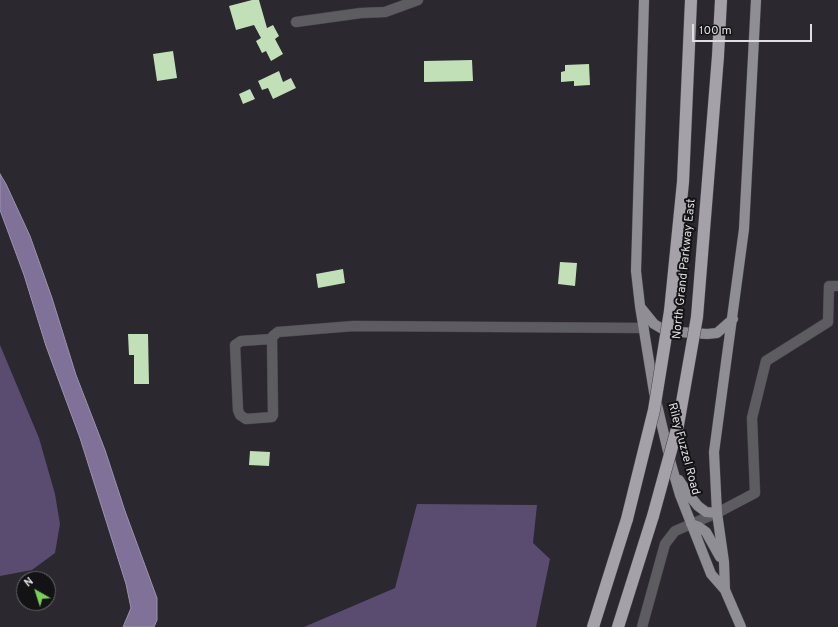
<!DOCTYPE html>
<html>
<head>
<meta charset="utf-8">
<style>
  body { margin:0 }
  #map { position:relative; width:838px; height:627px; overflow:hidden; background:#2b282f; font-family:Overpass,sans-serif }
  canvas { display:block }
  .north { position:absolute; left:16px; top:571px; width:40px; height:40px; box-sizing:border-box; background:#131215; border:1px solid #656467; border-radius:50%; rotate:321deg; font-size:11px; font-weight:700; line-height:16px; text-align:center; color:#dfdee2 }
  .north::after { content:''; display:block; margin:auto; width:14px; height:18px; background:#79d157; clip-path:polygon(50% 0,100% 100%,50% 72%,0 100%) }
  .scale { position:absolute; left:692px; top:24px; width:120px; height:18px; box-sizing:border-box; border:2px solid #dfdee2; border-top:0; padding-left:5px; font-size:12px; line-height:14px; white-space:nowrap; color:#dfdee2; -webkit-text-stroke:3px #131215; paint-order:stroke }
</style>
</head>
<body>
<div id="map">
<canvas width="838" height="627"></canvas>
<div class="north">N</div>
<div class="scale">100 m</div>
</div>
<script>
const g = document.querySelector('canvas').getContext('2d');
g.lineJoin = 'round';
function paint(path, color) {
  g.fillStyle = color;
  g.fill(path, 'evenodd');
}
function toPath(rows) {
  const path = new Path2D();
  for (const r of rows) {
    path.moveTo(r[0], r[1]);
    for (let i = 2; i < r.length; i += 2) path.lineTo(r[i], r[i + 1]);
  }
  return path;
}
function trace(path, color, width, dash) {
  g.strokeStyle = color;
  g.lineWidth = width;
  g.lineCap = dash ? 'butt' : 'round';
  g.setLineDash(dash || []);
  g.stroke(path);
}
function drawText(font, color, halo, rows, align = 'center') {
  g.font = font + ' Overpass,sans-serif';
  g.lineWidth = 4;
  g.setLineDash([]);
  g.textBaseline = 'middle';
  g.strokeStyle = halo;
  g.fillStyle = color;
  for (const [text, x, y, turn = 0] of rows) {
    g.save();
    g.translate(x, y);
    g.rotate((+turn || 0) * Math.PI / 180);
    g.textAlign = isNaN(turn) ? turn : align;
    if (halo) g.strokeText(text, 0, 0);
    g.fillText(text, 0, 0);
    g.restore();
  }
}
paint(toPath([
  [0,345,39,438,55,494,60,524,55,553,32,570,0,576],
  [417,504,537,505,533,543,550,559,536,627,304,627,395,588]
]), '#5a4b71');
const water = toPath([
  [0,174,6,184,30,236,52,298,76,375,105,450,125,511,157,598,157,620,154,627,123,627,131,608,126,584,80,438,46,346,24,275,0,210,0,174]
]);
paint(water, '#807199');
trace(water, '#9c92af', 1);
paint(toPath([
  [252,0,259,0,267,28,273,25,279,36,275,39,283,54,271,61,266,51,262,53,256,41,261,38,254,25,236,30,229,6],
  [173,51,177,78,157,81,153,54],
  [472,60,473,81,424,82,424,61],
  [589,64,590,85,574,86,574,81,561,82,561,72,565,71,565,65],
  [279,71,283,82,291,78,296,88,273,99,268,88,262,90,258,81],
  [250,89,255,99,243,104,239,94],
  [560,262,577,263,575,286,558,284],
  [343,269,345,283,318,288,316,274],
  [128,334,148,334,149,384,134,384,134,355,129,355],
  [250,451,270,452,269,466,249,465]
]), '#c1e0b7');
const minor = toPath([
  [296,22,361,13,385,12,418,0],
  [272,339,241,341,235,345,238,410,240,415,246,419,272,417,273,415,272,339,273,336,278,332,354,326,644,328],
  [642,627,665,544,675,531,717,513,755,493,752,418,766,361,828,322,829,286,838,286]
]);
const major = toPath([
  [644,0,636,271,640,306,654,392,671,464,680,495,711,574,725,590],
  [641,308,654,324,666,331,707,334,717,333,733,319],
  [679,480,689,495,698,506,706,512,717,513],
  [691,524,699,527,706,532,720,557],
  [741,627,725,590,724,562,717,513,714,452,744,229,756,0]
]);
const highway = toPath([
  [670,311,683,182,691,0],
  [697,317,718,56,721,0],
  [593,627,627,519],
  [618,627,653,516]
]);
trace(minor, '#48454c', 11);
trace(major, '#48454c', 11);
trace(highway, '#48454c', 13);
trace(minor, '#5d5c60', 10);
trace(major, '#908e95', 10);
trace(highway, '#a4a1a9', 12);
const highwayBridge = toPath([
  [653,516,678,425,697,317],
  [627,519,654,410,670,311]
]);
trace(highwayBridge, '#48454c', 13, []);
trace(highwayBridge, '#a4a1a9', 12);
drawText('12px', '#dfdee2', '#131215', [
  ["North Grand Parkway East",685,269,-84],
  ["Riley Fuzzel Road",683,449,75]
]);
</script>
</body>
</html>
